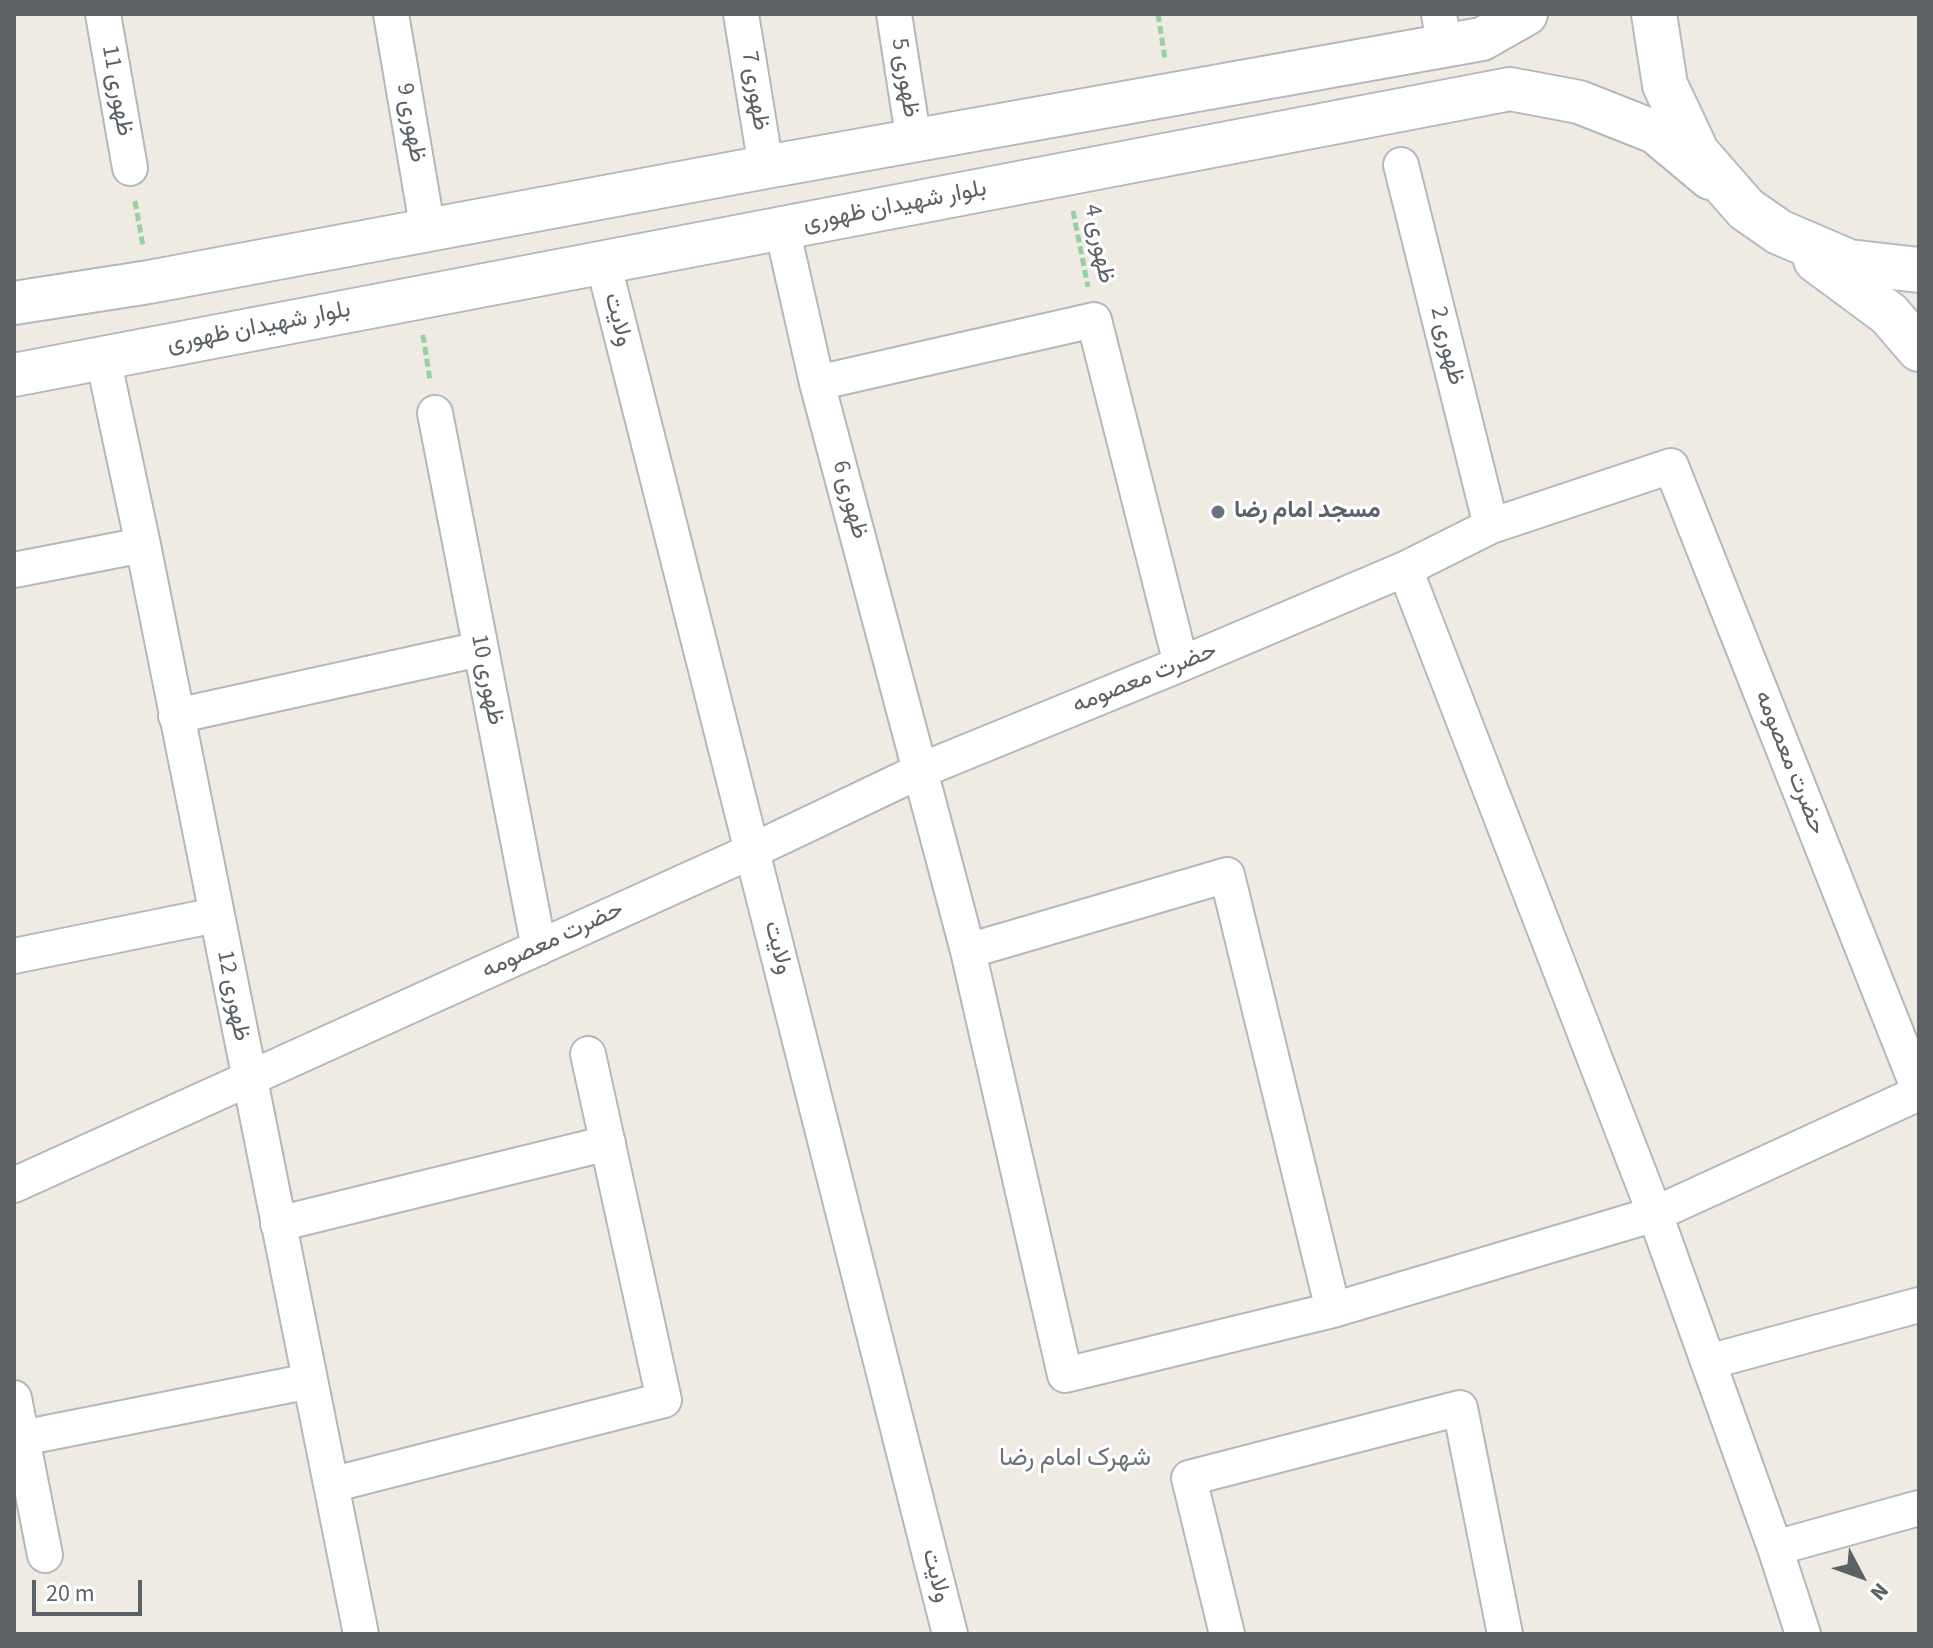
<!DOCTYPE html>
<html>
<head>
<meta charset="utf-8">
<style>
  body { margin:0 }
  #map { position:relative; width:1933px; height:1648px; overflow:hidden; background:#efebe3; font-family:"Source Sans 3",sans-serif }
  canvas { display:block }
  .frame { position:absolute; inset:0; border:16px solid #5b6165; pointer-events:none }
  .north { position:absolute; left:1821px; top:1536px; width:80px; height:80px; -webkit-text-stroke:6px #fff; paint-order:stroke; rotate:131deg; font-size:22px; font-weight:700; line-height:32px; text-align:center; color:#5b6165 }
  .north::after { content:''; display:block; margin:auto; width:28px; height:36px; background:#5b6165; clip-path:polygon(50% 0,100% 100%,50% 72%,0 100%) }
  .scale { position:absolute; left:32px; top:1580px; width:110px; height:36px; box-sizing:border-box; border:4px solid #5b6165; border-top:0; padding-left:10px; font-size:24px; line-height:28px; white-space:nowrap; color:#5b6165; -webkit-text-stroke:6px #fff; paint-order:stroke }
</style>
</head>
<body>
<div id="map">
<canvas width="1933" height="1648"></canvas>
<div class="frame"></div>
<div class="north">N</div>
<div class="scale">20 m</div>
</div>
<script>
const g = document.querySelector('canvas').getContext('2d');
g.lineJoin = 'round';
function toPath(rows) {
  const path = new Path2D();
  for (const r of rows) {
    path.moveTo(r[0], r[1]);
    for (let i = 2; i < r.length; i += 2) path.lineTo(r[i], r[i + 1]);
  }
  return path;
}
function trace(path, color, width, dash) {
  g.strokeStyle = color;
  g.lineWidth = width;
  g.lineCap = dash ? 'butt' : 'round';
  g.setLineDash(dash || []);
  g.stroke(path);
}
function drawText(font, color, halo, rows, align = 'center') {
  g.font = font + ' "Source Sans 3",Vazirmatn,sans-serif';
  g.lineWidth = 6;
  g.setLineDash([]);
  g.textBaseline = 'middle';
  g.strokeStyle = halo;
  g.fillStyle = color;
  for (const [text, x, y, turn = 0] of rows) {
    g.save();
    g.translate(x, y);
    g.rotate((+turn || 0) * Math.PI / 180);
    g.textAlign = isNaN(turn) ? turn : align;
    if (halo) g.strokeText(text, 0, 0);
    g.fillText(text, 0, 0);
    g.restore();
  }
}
const minor = toPath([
  [103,14,130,168],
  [391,14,428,231],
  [741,14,766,167],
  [894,14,914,142],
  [1439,14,1444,45],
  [1401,165,1491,526],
  [782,228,817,383,968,951,1065,1375,1333,1310,1655,1214,1919,1093],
  [603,262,950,1634],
  [103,358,143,545,361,1634],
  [817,383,1094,320,1181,664],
  [435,413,539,948],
  [1405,569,1655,1214,1775,1548,1803,1634],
  [14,570,143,545],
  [176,716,480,649],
  [968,951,1227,875,1333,1310],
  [14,956,216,915],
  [14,1185,752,851,922,770,1181,664,1405,569,1491,526,1671,466,1919,1090],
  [278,1224,608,1143],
  [1708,1362,1919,1305],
  [14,1398,45,1555],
  [22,1438,310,1381],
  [331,1485,664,1400,588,1054],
  [1775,1548,1919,1508],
  [1227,1634,1189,1478,1460,1408,1505,1634]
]);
const tertiary = toPath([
  [14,303,149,282,766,167,1482,39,1526,14],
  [14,375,1510,89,1579,102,1655,132,1710,178]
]);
const secondary = toPath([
  [1654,14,1665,85,1697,153,1746,209,1779,232,1849,262,1919,270],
  [1816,260,1889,314,1919,349]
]);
trace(minor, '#b4b7bb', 38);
trace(tertiary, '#b4b7bb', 46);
trace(secondary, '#b6bbc1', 48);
trace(toPath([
  [1158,14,1165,59],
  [135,201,143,246],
  [1073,211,1088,287],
  [423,335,430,380]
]), '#97d1a1', 5, [8, 4]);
trace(minor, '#fff', 34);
trace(tertiary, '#fff', 42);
trace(secondary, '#fff', 44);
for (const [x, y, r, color] of [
  [1218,512,8,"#6b7280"]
]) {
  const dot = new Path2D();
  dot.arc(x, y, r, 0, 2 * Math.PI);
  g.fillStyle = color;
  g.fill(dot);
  trace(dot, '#fff', 3);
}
drawText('24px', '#5b6165', '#fff', [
  ["ظهوری 5",904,78,81],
  ["ظهوری 11",116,91,80],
  ["ظهوری 7",754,91,81],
  ["ظهوری 9",410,123,80],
  ["بلوار شهیدان ظهوری",895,207,-11],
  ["ظهوری 4",1098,244,79],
  ["ولایت",617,320,76],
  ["بلوار شهیدان ظهوری",259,328,-11],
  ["ظهوری 2",1446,346,76],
  ["ظهوری 6",849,500,75],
  ["حضرت معصومه",1145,679,-22],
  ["ظهوری 10",486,680,79],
  ["حضرت معصومه",1789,763,68],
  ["حضرت معصومه",553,941,-25],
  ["ولایت",777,948,76],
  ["ظهوری 12",232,996,79],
  ["ولایت",935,1576,76]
]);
drawText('bold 24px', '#5b616d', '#fff', [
  ["مسجد امام رضا",1234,512]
], 'left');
drawText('26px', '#6c7377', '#fff', [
  ["شهرک امام رضا",1075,1459]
]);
</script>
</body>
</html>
